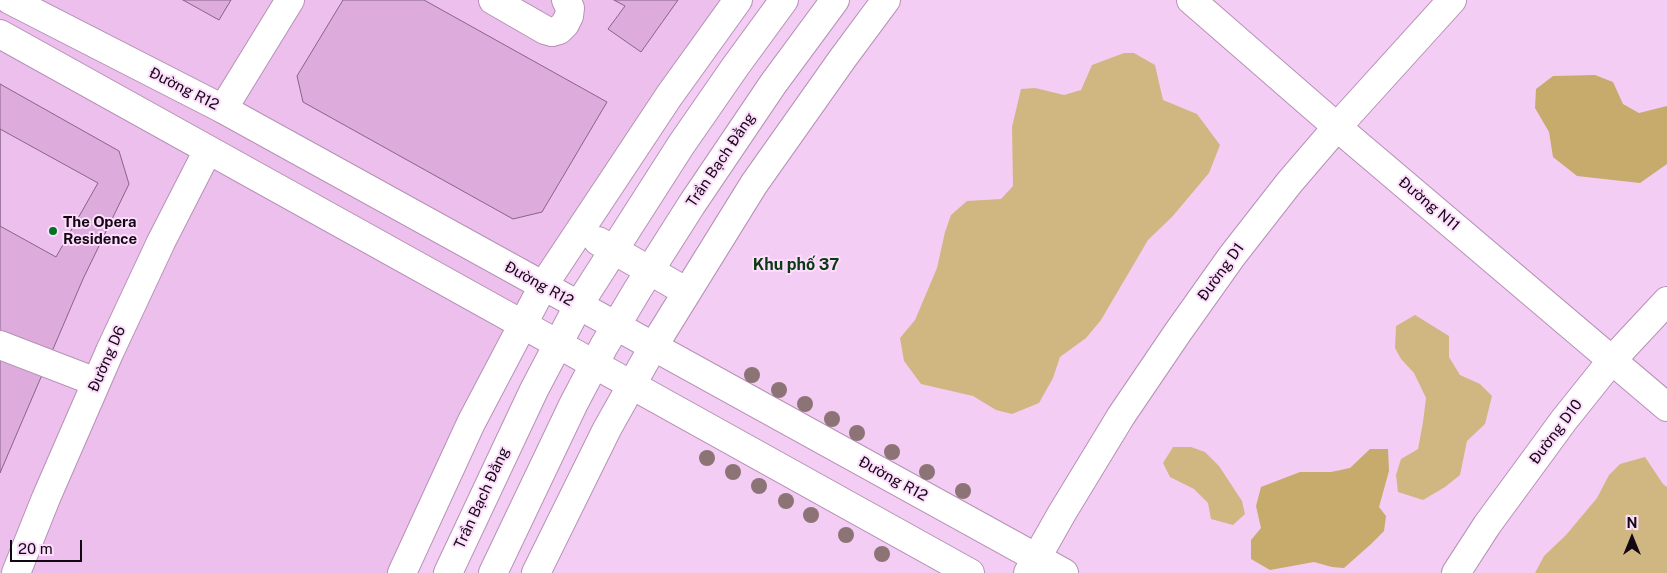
<!DOCTYPE html>
<html>
<head>
<meta charset="utf-8">
<style>
  body { margin:0 }
  #map { position:relative; width:1667px; height:573px; overflow:hidden; background:#f4cdf4; font-family:"Public Sans",sans-serif }
  canvas { display:block }
  .north { position:absolute; left:1607px; top:513px; width:50px; height:50px; -webkit-text-stroke:4px #fdddfc; paint-order:stroke; rotate:0deg; font-size:14px; font-weight:700; line-height:20px; text-align:center; color:#140714 }
  .north::after { content:''; display:block; margin:auto; width:18px; height:22px; background:#140714; clip-path:polygon(50% 0,100% 100%,50% 72%,0 100%) }
  .scale { position:absolute; left:10px; top:540px; width:72px; height:22px; box-sizing:border-box; border:2px solid #140714; border-top:0; padding-left:6px; font-size:15px; line-height:18px; white-space:nowrap; color:#140714; -webkit-text-stroke:4px #fdddfc; paint-order:stroke }
</style>
</head>
<body>
<div id="map">
<canvas width="1667" height="573"></canvas>
<div class="north">N</div>
<div class="scale">20 m</div>
</div>
<script>
const g = document.querySelector('canvas').getContext('2d');
g.lineJoin = 'round';
function paint(path, color) {
  g.fillStyle = color;
  g.fill(path, 'evenodd');
}
function toPath(rows) {
  const path = new Path2D();
  for (const r of rows) {
    path.moveTo(r[0], r[1]);
    for (let i = 2; i < r.length; i += 2) path.lineTo(r[i], r[i + 1]);
  }
  return path;
}
function trace(path, color, width, dash) {
  g.strokeStyle = color;
  g.lineWidth = width;
  g.lineCap = dash ? 'butt' : 'round';
  g.setLineDash(dash || []);
  g.stroke(path);
}
function drawText(font, color, halo, rows, align = 'center') {
  g.font = font + ' "Public Sans",sans-serif';
  g.lineWidth = 4;
  g.setLineDash([]);
  g.textBaseline = 'middle';
  g.strokeStyle = halo;
  g.fillStyle = color;
  for (const [text, x, y, turn = 0] of rows) {
    g.save();
    g.translate(x, y);
    g.rotate((+turn || 0) * Math.PI / 180);
    g.textAlign = isNaN(turn) ? turn : align;
    if (halo) g.strokeText(text, 0, 0);
    g.fillText(text, 0, 0);
    g.restore();
  }
}
paint(toPath([
  [0,0,725,0,546,255,480,387,392,573,0,573]
]), '#ecbfec');
paint(toPath([
  [1124,53,1134,53,1155,65,1163,100,1197,114,1220,145,1209,173,1172,217,1148,240,1101,320,1086,338,1060,357,1053,378,1039,403,1012,414,996,410,973,396,921,384,904,361,900,338,915,320,937,268,945,232,951,215,967,201,1001,199,1013,186,1012,127,1021,89,1035,88,1064,95,1081,90,1092,65],
  [1415,315,1449,336,1449,357,1460,375,1480,384,1492,396,1485,424,1467,441,1460,475,1445,487,1423,500,1398,492,1396,475,1401,459,1418,449,1423,422,1426,398,1414,373,1401,359,1395,348,1396,326],
  [1173,447,1191,447,1205,452,1219,466,1242,501,1245,514,1233,525,1211,519,1208,503,1194,489,1170,477,1163,463],
  [1645,457,1663,484,1667,487,1667,573,1535,573,1544,556,1566,535,1597,498,1609,475,1620,464]
]), '#d0b781');
paint(toPath([
  [1595,75,1613,82,1623,104,1639,113,1667,106,1667,164,1640,183,1577,176,1553,157,1549,132,1535,108,1536,89,1553,76],
  [1370,449,1388,449,1389,471,1379,507,1386,516,1384,531,1370,545,1344,568,1332,567,1314,562,1270,570,1251,559,1251,540,1261,528,1256,506,1261,487,1300,472,1331,472,1350,468]
]), '#c6ab6d');
const building = toPath([
  [183,0,231,0,219,20,183,0],
  [343,0,424,0,607,102,542,212,513,219,303,102,297,76,343,0],
  [614,0,678,0,641,52,608,29,625,6,614,0],
  [0,84,119,151,129,184,83,279,0,473,0,84],
  [0,129,98,183,56,257,0,226,0,129]
]);
paint(building, '#ddabdc');
trace(building, '#886588', 1);
const minor = toPath([
  [493,0,545,30,552,32,559,30,565,24,569,16,570,8,566,0],
  [1191,0,1337,127,1667,407],
  [223,109,290,0],
  [598,241,687,292],
  [0,345,96,382],
  [16,573,46,498,110,351,161,242,208,150],
  [402,573,471,423,543,286,669,96,738,0],
  [448,573,534,390,578,306,681,145,735,67,784,0],
  [493,573,574,403,604,346,638,289,692,204,773,84,835,0],
  [536,573,607,429,653,347,754,184,843,58,886,0],
  [1028,573,1062,513,1121,416,1178,332,1232,256,1289,183,1337,127,1452,0],
  [1456,573,1487,525,1564,420,1612,360,1667,301]
]);
const major = toPath([
  [10,0,223,109,1064,573],
  [0,34,970,573]
]);
trace(minor, '#b691b6', 30);
trace(major, '#b691b6', 30);
trace(minor, '#fff', 28);
trace(major, '#fff', 28);
g.fillStyle = '#8c7375';
for (const [x, y] of [
  [752,375],
  [779,390],
  [805,404],
  [832,419],
  [857,433],
  [892,452],
  [707,458],
  [733,472],
  [927,472],
  [759,486],
  [963,491],
  [786,501],
  [811,515],
  [846,535],
  [882,554]
]) {
  g.beginPath();
  g.arc(x, y, 8, 0, 2 * Math.PI);
  g.fill();
}
for (const [x, y, r, color] of [
  [53,231,5,"#037225"]
]) {
  const dot = new Path2D();
  dot.arc(x, y, r, 0, 2 * Math.PI);
  g.fillStyle = color;
  g.fill(dot);
  trace(dot, '#fdddfc', 2);
}
drawText('15px', '#140714', '#fdddfc', [
  ["Đường R12",184,89,27],
  ["Trần Bạch Đằng",721,160,-56],
  ["Đường N11",1429,204,40],
  ["Đường D1",1221,272,-54],
  ["Đường R12",539,284,29],
  ["Đường D6",107,359,-66],
  ["Đường D10",1556,432,-53],
  ["Đường R12",893,479,29],
  ["Trần Bạch Đằng",482,498,-65]
]);
drawText('bold 15px', '#140714', '#fdddfc', [
  ["The Opera",63,222],
  ["Residence",63,239]
], 'left');
drawText('bold 16px', '#0b3914', '#fdddfc', [
  ["Khu phố 37",796,265]
]);
</script>
</body>
</html>
